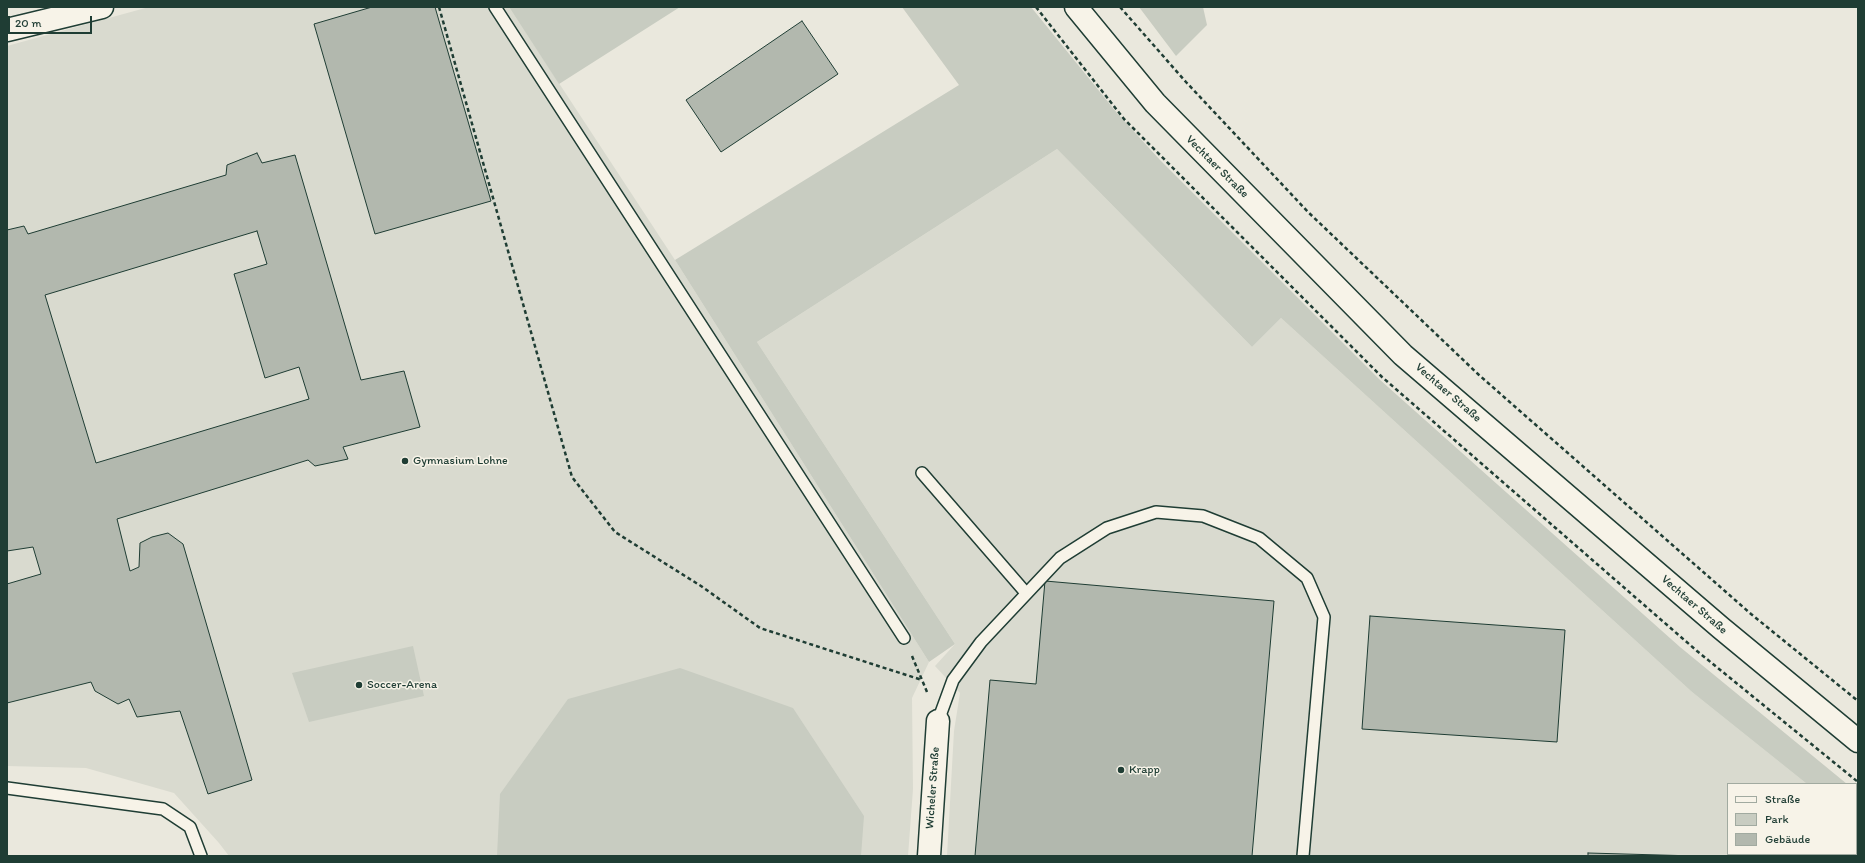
<!DOCTYPE html>
<html>
<head>
<meta charset="utf-8">
<style>
  body { margin:0 }
  #map { position:relative; width:1865px; height:863px; overflow:hidden; background:#eae8dd; font-family:Itim,sans-serif }
  canvas { display:block }
  .frame { position:absolute; inset:0; border:8px solid #1f3d34; pointer-events:none }
  .legend { position:absolute; left:1727px; top:783px; width:130px; height:72px; box-sizing:border-box; background:#f7f3e8; border:1px solid #a1aaa0; margin:0; padding:5px 7px; list-style:none; font-size:12px; color:#1f3d34 }
  .legend li { display:flex; align-items:center; gap:8px; height:20px }
  .legend b { width:20px; border:1px solid #a1aaa0 }
  .scale { position:absolute; left:8px; top:16px; width:84px; height:18px; box-sizing:border-box; border:2px solid #1f3d34; border-top:0; padding-left:5px; font-size:12px; line-height:14px; white-space:nowrap; color:#1f3d34; -webkit-text-stroke:3px #f7f3e8; paint-order:stroke }
</style>
</head>
<body>
<div id="map">
<canvas width="1865" height="863"></canvas>
<div class="frame"></div>
<ul class="legend">
<li><b style="height:5px;background:#f7f3e8"></b>Straße</li>
<li><b style="height:11px;background:#c8ccc1"></b>Park</li>
<li><b style="height:11px;background:#b2b8ae"></b>Gebäude</li>
</ul>
<div class="scale">20 m</div>
</div>
<script>
const g = document.querySelector('canvas').getContext('2d');
g.lineJoin = 'round';
function paint(path, color) {
  g.fillStyle = color;
  g.fill(path, 'evenodd');
}
function toPath(rows) {
  const path = new Path2D();
  for (const r of rows) {
    path.moveTo(r[0], r[1]);
    for (let i = 2; i < r.length; i += 2) path.lineTo(r[i], r[i + 1]);
  }
  return path;
}
function trace(path, color, width, dash) {
  g.strokeStyle = color;
  g.lineWidth = width;
  g.lineCap = dash ? 'butt' : 'round';
  g.setLineDash(dash || []);
  g.stroke(path);
}
function drawText(font, color, halo, rows, align = 'center') {
  g.font = font + ' Itim,sans-serif';
  g.lineWidth = 3;
  g.setLineDash([]);
  g.textBaseline = 'middle';
  g.strokeStyle = halo;
  g.fillStyle = color;
  for (const [text, x, y, turn = 0] of rows) {
    g.save();
    g.translate(x, y);
    g.rotate((+turn || 0) * Math.PI / 180);
    g.textAlign = isNaN(turn) ? turn : align;
    if (halo) g.strokeText(text, 0, 0);
    g.fillText(text, 0, 0);
    g.restore();
  }
}
paint(toPath([
  [149,7,509,7,675,260,929,662,912,698,913,789,908,856,229,856,219,843,174,793,86,768,7,766,7,46],
  [1057,149,1252,347,1281,318,1692,692,1807,784,1728,784,1728,854,1856,854,1856,824,1858,825,1858,856,947,856,954,731,960,693,935,666,955,644,757,342]
]), '#d9dacf');
paint(toPath([
  [509,7,680,7,559,84],
  [902,7,1031,7,1117,113,1160,160,1379,379,1680,647,1847,784,1807,784,1692,692,1281,318,1252,347,1057,149,757,342,955,644,929,662,675,260,959,85],
  [1139,7,1203,7,1207,25,1176,56],
  [413,646,424,696,309,722,292,673],
  [680,668,793,708,864,816,861,856,497,856,500,794,568,699],
  [1856,791,1858,793,1858,825,1856,824]
]), '#c8ccc1');
const building = toPath([
  [372,7,435,7,491,201,375,234,314,24,372,7],
  [802,21,838,74,721,152,686,100,802,21],
  [257,153,262,163,295,155,361,380,404,371,420,427,343,447,348,459,315,466,308,460,117,519,130,571,139,567,140,543,152,537,168,533,183,544,252,780,208,794,180,711,137,717,129,699,118,704,95,691,91,682,7,703,7,584,41,574,33,547,7,551,7,230,24,226,28,234,226,175,227,165,257,153],
  [257,231,267,264,234,274,265,378,299,367,309,399,96,463,45,295,257,231],
  [1045,581,1274,601,1252,856,975,856,990,680,1036,684,1045,581],
  [1370,616,1565,630,1557,742,1362,729,1370,616],
  [1588,853,1696,856,1588,856,1588,853]
]);
paint(building, '#b2b8ae');
trace(building, '#1f3d34', 1);
const lane = toPath([
  [495,7,904,638],
  [922,473,1026,593],
  [938,721,953,680,981,642,1060,558,1107,528,1156,512,1203,516,1259,538,1307,578,1324,617,1303,856],
  [7,788,163,809,190,827,201,856]
]);
const street = toPath([
  [7,30,102,7],
  [929,856,938,721]
]);
const secondary = toPath([
  [1076,7,1155,103,1403,355,1721,628,1858,741]
]);
trace(lane, '#1f3d34', 14);
trace(street, '#1f3d34', 25);
trace(secondary, '#1f3d34', 25);
trace(toPath([
  [439,7,572,477,615,532,701,586,760,628,922,680],
  [1036,7,1124,119,1382,377,1697,651,1858,782],
  [1120,7,1186,82,1308,212,1479,375,1751,614,1858,701],
  [912,656,927,692]
]), '#1f3d34', 2.5, [4, 3]);
trace(lane, '#f7f3e8', 11);
trace(street, '#f7f3e8', 22);
trace(secondary, '#f7f3e8', 22);
for (const [x, y, r, color] of [
  [405,461,4,"#1f3d34"],
  [359,685,4,"#1f3d34"],
  [1121,770,4,"#1f3d34"]
]) {
  const dot = new Path2D();
  dot.arc(x, y, r, 0, 2 * Math.PI);
  g.fillStyle = color;
  g.fill(dot);
  trace(dot, '#f7f3e8', 1.5);
}
drawText('12px', '#1f3d34', '#f7f3e8', [
  ["Vechtaer Straße",1217,167,45],
  ["Vechtaer Straße",1448,393,41],
  ["Vechtaer Straße",1694,605,41],
  ["Wicheler Straße",933,788,-86]
]);
drawText('12px', '#1f3d34', '#f7f3e8', [
  ["Gymnasium Lohne",413,461],
  ["Soccer-Arena",367,685],
  ["Krapp",1129,770]
], 'left');
</script>
</body>
</html>
